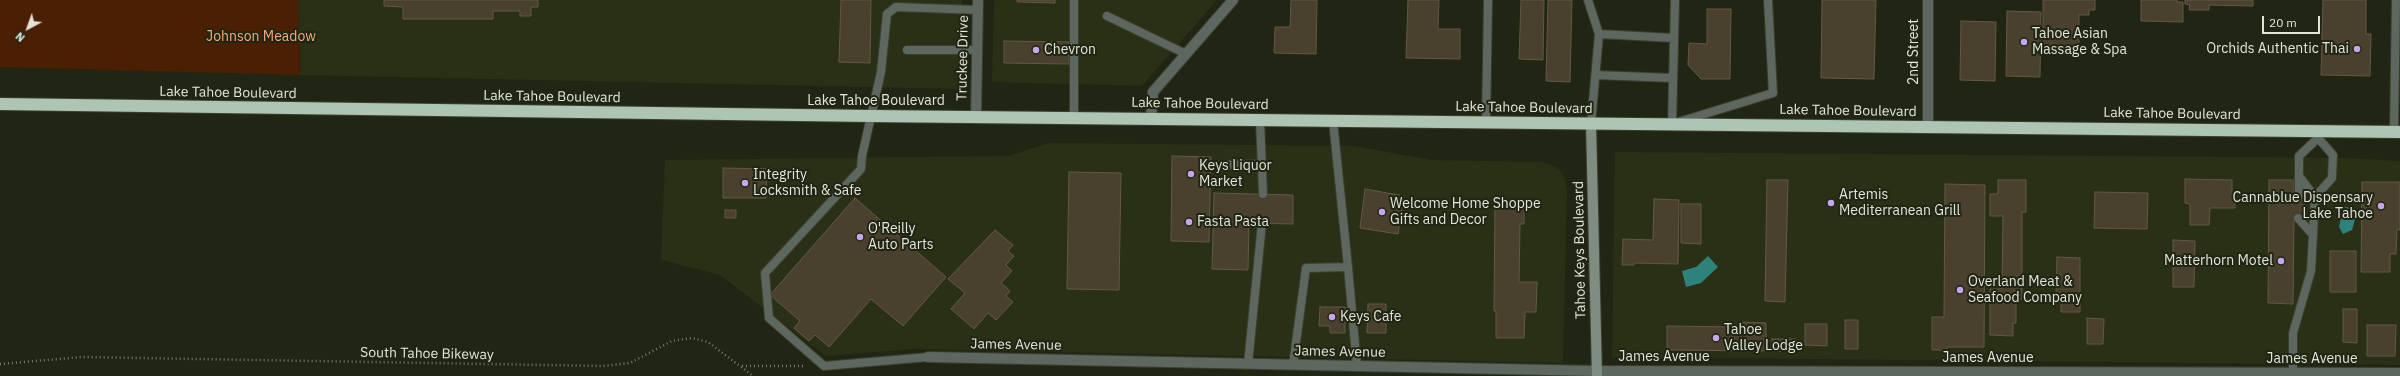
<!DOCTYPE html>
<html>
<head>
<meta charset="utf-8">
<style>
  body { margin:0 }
  #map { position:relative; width:2400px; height:376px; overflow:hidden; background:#212513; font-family:"IBM Plex Sans",sans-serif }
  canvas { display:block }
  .north { position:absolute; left:8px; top:8px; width:40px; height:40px; -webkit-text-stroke:3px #212513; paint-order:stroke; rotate:221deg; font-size:11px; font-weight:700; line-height:16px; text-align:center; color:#e2e5d9 }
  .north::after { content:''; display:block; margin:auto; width:14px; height:18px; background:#e2e5d9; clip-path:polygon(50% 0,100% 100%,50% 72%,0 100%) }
  .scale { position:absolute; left:2262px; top:16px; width:58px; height:18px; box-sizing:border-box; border:2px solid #e2e5d9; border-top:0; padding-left:5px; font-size:12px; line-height:14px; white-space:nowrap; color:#e2e5d9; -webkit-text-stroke:3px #212513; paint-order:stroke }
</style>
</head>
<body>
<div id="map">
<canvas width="2400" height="376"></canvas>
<div class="north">N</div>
<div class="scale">20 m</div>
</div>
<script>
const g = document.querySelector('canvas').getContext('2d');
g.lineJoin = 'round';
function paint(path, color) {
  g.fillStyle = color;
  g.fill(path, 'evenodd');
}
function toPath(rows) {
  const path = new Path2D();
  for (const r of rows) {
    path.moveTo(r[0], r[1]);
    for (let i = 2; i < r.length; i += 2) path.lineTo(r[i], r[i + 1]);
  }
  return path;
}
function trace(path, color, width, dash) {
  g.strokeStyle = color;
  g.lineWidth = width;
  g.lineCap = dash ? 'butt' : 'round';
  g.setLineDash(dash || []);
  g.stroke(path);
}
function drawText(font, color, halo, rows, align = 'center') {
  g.font = font + ' "IBM Plex Sans",sans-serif';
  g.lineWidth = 4;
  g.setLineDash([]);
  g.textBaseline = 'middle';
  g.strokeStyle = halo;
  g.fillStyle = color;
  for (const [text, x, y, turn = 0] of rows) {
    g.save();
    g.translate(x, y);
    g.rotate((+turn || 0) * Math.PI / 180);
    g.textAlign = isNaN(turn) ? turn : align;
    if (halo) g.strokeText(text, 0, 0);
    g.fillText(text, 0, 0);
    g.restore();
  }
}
paint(toPath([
  [298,0,962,0,962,89,300,75],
  [994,0,1217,0,1142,86,992,82],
  [1049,143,1354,146,1431,160,1543,162,1559,169,1565,178,1567,191,1563,363,913,349,826,356,720,275,661,260,665,160,1008,156],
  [1615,152,2348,158,2400,161,2400,365,1612,357]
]), '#2a3016');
paint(toPath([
  [0,0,298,0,300,75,0,67]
]), '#4a1f03');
paint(toPath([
  [2346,207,2350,208,2356,216,2352,230,2343,234,2339,227,2341,217,2339,214,2343,208],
  [1708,256,1718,267,1701,283,1686,287,1682,271,1696,267]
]), '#2e827c');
const building = toPath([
  [384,0,538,0,538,7,531,7,531,16,520,16,520,11,493,11,493,19,403,19,403,7,384,6,384,0],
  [841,0,871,0,870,63,839,62,841,0],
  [1017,0,1055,0,1055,3,1017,2,1017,0],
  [1291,0,1317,0,1316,54,1274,53,1275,27,1290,27,1291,0],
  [1408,0,1439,0,1438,29,1460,29,1460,59,1406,58,1408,0],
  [1521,0,1544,0,1543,60,1519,59,1521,0],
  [1548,0,1572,0,1570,82,1546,81,1548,0],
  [1822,0,1876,0,1874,79,1821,78,1822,0],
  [2043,0,2095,0,2095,10,2089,10,2089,15,2079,15,2079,48,2075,48,2075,53,2047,52,2047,48,2043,47,2043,0],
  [2141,0,2177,0,2177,2,2183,2,2183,22,2141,21,2141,0],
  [2185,0,2253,0,2253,6,2209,5,2209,10,2189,10,2190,5,2185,4,2185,0],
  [2323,0,2366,0,2366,34,2371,34,2370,76,2321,75,2323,0],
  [1707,9,1731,9,1730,79,1701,79,1688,65,1689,43,1707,44,1707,9],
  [2007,11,2041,12,2040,77,2006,76,2007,11],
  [1961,21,1996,22,1995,81,1960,80,1961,21],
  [1004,41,1069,42,1069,64,1004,63,1004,41],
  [1172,156,1211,157,1209,242,1171,241,1172,156],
  [723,168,767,169,766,198,723,198,723,168],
  [1069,172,1121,173,1119,290,1067,289,1069,172],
  [2185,179,2232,180,2232,199,2235,199,2235,208,2210,208,2209,225,2190,225,2190,204,2185,203,2185,179],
  [1767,180,1788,180,1785,302,1765,301,1767,180],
  [1998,180,2026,180,2026,212,2022,212,2022,299,2016,299,2016,323,2013,323,2013,336,1990,335,1990,289,2002,289,2003,216,1990,216,1990,194,1998,194,1998,180],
  [2269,180,2294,180,2294,196,2304,196,2304,218,2294,218,2293,304,2268,303,2269,180],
  [2362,182,2400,182,2400,230,2397,229,2396,254,2390,254,2390,272,2361,272,2362,182],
  [1945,184,1985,185,1984,347,1947,347,1947,350,1932,350,1932,317,1944,317,1945,184],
  [1365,189,1404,196,1398,234,1360,228,1365,189],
  [2095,192,2148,193,2147,229,2094,228,2095,192],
  [1214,193,1293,195,1293,224,1249,223,1248,270,1212,269,1214,193],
  [855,198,946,277,903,326,871,299,829,347,815,335,809,341,794,328,800,321,770,295,855,198],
  [1654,199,1679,200,1678,264,1634,263,1634,265,1622,265,1623,239,1653,240,1654,199],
  [1495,204,1524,205,1524,224,1520,224,1519,282,1537,282,1536,312,1525,312,1524,338,1496,338,1496,311,1494,311,1495,204],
  [1681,204,1701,204,1701,244,1681,243,1681,204],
  [725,210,736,210,736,218,725,218,725,210],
  [995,230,1013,245,1008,251,1014,256,1006,265,1012,271,1001,283,1010,291,1006,296,1013,302,996,320,988,313,974,329,951,309,965,293,948,279,995,230],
  [2173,240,2195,241,2194,287,2173,287,2173,240],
  [2330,251,2356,251,2356,292,2330,292,2330,251],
  [2057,257,2080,258,2080,296,2056,296,2057,257],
  [2061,296,2080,296,2080,312,2061,312,2061,296],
  [1368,304,1386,304,1386,333,1367,333,1368,304],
  [1320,307,1345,307,1345,333,1330,333,1330,326,1319,326,1320,307],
  [2343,309,2357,309,2357,343,2343,342,2343,309],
  [2087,318,2104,319,2103,344,2087,344,2087,318],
  [1845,320,1858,320,1858,349,1845,349,1845,320],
  [1740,322,1766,323,1766,351,1667,350,1667,326,1739,327,1740,322],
  [1805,324,1827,324,1827,346,1805,345,1805,324],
  [2367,325,2396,325,2395,356,2367,356,2367,325],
  [1772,339,1796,339,1796,351,1772,351,1772,339]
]);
paint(building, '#49402d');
trace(building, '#635945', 1);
const lane = toPath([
  [1588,0,1599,34],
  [1675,0,1672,124,1773,93,1768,0],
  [1107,16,1186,54],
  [907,50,977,50],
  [1596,75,1673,78],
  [1074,118,1074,0],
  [1260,120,1263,194],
  [1486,123,1488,0],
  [1591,124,1599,34,1674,38],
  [2394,132,2396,0],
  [1220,165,1263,164],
  [2299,196,2299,176],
  [2298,218,2313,235],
  [1348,267,1357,366],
  [928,357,824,366,769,318,765,273,861,169,862,156,881,72,887,14,896,7,978,10],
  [1248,364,1262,223],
  [1293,365,1306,268,1348,267,1333,121],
  [2293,373,2293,333,2311,271,2315,197,2299,176,2299,156,2318,138,2333,155,2332,178,2315,197]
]);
const street = toPath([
  [976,116,978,0],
  [1151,118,1153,92,1233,0],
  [1928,127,1928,0],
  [928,357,1597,371,2400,373]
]);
const secondary = toPath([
  [1591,124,1597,376]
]);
const highway = toPath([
  [0,104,871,116,2400,132]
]);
trace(lane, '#3c402f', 10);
trace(street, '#3c402f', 12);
trace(secondary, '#3c402f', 12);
trace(highway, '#3c402f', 14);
trace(toPath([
  [0,364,82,357,603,366,630,363,672,341,692,338,708,342,753,376],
  [742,366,803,366]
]), '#797c6d', 2.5, [1, 3]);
trace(lane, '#5d665f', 8);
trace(street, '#5d665f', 10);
trace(secondary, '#7e8c81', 10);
trace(highway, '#aec4b4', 12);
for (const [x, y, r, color] of [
  [2024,42,4,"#c6a6f0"],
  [2357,49,4,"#c6a6f0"],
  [1036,50,4,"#c6a6f0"],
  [1191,174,4,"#c6a6f0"],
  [745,183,4,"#c6a6f0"],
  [1831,203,4,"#c6a6f0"],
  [2381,206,4,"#c6a6f0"],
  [1382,212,4,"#c6a6f0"],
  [1189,222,4,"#c6a6f0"],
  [860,237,4,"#c6a6f0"],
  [2281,261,4,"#c6a6f0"],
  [1960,290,4,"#c6a6f0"],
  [1332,317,4,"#c6a6f0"],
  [1716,338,4,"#c6a6f0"]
]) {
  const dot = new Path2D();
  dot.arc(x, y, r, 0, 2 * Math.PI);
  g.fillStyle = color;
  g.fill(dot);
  trace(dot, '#212513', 1.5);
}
drawText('14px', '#e2e5d9', '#212513', [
  ["Tahoe Asian",2032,34],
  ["Massage & Spa",2032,50],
  ["Orchids Authentic Thai",2349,49,"right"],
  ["Chevron",1044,50],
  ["Keys Liquor",1199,166],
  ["Market",1199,182],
  ["Integrity",753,175],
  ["Locksmith & Safe",753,191],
  ["Artemis",1839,195],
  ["Mediterranean Grill",1839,211],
  ["Cannablue Dispensary",2373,198,"right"],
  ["Lake Tahoe",2373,214,"right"],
  ["Welcome Home Shoppe",1390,204],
  ["Gifts and Decor",1390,220],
  ["Fasta Pasta",1197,222],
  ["O'Reilly",868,229],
  ["Auto Parts",868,245],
  ["Matterhorn Motel",2273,261,"right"],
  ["Overland Meat &",1968,282],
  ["Seafood Company",1968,298],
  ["Keys Cafe",1340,317],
  ["Tahoe",1724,330],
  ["Valley Lodge",1724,346]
], 'left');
drawText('14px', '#f8a97e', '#212513', [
  ["Johnson Meadow",261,37]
]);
drawText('14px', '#e2e5d9', '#212513', [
  ["2nd Street",1914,52,-90],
  ["Truckee Drive",963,58,-89],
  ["Lake Tahoe Boulevard",228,93,1],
  ["Lake Tahoe Boulevard",552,97,1],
  ["Lake Tahoe Boulevard",876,101],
  ["Lake Tahoe Boulevard",1200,104,1],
  ["Lake Tahoe Boulevard",1524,108,1],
  ["Lake Tahoe Boulevard",1848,111,1],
  ["Lake Tahoe Boulevard",2172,114,1],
  ["Tahoe Keys Boulevard",1580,250,-91],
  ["James Avenue",1016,345,1],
  ["James Avenue",1340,352,1],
  ["South Tahoe Bikeway",427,354,1],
  ["James Avenue",1664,357],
  ["James Avenue",1988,358],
  ["James Avenue",2312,359]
]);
</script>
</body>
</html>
